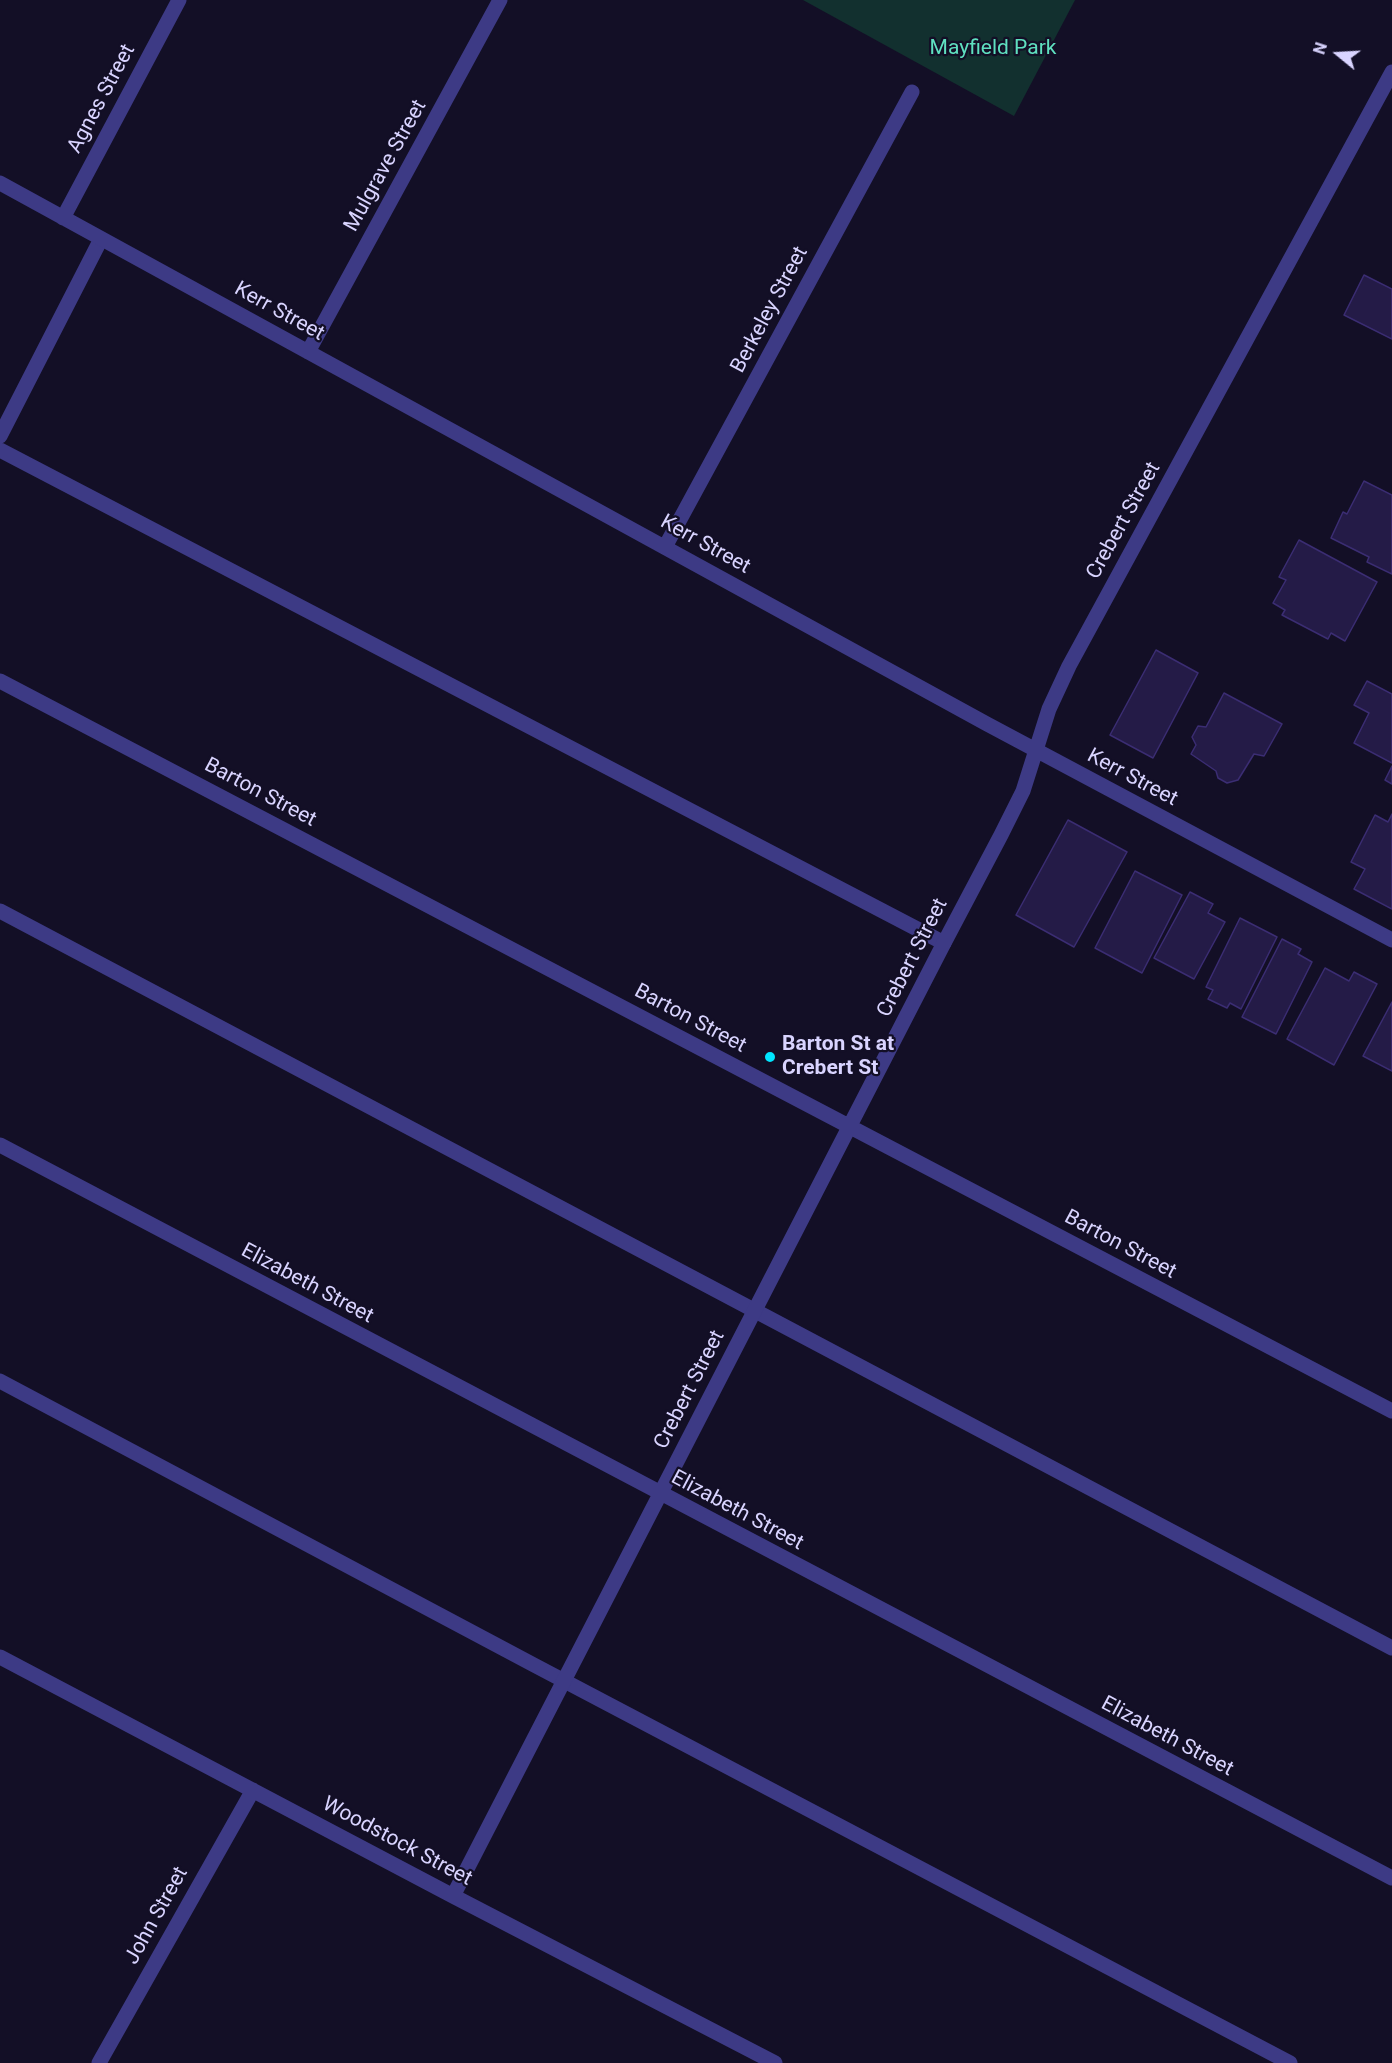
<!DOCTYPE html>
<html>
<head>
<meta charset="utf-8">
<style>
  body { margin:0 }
  #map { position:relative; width:1392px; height:2063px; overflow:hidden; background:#130f26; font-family:Roboto,sans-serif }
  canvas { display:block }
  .north { position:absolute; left:1308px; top:24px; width:60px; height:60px; -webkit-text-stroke:4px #130f26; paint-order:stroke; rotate:288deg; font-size:16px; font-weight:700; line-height:24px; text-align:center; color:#d9d4ff }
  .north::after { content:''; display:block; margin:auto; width:21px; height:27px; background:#d9d4ff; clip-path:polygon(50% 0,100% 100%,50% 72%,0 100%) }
</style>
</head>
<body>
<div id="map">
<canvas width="1392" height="2063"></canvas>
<div class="north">N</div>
</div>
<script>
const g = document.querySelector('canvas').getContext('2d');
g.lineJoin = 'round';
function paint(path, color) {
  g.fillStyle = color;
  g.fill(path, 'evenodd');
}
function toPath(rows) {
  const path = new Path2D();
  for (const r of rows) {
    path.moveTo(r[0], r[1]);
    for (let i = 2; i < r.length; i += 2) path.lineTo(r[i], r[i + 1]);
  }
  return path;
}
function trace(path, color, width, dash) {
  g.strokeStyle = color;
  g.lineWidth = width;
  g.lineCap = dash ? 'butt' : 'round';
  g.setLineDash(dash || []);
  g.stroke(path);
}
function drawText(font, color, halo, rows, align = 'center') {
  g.font = font + ' Roboto,sans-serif';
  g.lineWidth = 4.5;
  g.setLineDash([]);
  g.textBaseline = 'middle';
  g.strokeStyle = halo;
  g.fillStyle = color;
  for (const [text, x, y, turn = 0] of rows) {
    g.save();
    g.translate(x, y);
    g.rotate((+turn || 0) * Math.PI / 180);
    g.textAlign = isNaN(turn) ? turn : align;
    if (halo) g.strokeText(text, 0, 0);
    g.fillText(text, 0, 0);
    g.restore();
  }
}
paint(toPath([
  [803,0,1075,0,1014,116]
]), '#12302f');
const building = toPath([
  [1364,275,1392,289,1392,339,1344,315,1364,275],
  [1364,481,1392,495,1392,574,1367,562,1369,557,1331,538,1343,512,1347,514,1364,481],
  [1299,540,1377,582,1345,641,1331,633,1328,639,1282,615,1285,610,1273,603,1286,580,1279,577,1299,540],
  [1156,650,1198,673,1153,758,1110,735,1156,650],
  [1367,681,1392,694,1392,763,1354,743,1369,713,1354,705,1367,681],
  [1224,693,1282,724,1264,756,1254,754,1238,780,1227,783,1218,778,1216,771,1191,754,1196,745,1192,737,1198,726,1206,727,1224,693],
  [1392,766,1392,784,1385,780,1392,766],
  [1392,814,1392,909,1354,889,1365,869,1351,862,1375,815,1388,822,1392,814],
  [1068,820,1127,852,1074,947,1016,915,1068,820],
  [1135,871,1182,895,1142,973,1095,948,1135,871],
  [1190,892,1213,904,1208,913,1225,922,1194,979,1154,958,1190,892],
  [1240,918,1277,937,1241,1009,1230,1003,1227,1008,1208,999,1213,990,1206,987,1240,918],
  [1282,939,1301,949,1298,954,1312,962,1276,1034,1242,1017,1282,939],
  [1325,968,1349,981,1354,972,1377,984,1334,1065,1287,1039,1325,968],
  [1392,1002,1392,1071,1363,1056,1392,1002]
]);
paint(building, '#241b47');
trace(building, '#3b2d73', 1.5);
trace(toPath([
  [0,436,101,239],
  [0,450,944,943],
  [0,911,1392,1648],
  [0,1381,534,1665,1290,2063]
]), '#3d3a85', 15);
trace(toPath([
  [0,183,987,724,1392,940],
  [63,218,179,0],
  [308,352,500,0],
  [665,547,912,92],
  [0,681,1392,1411],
  [0,1145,1392,1878],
  [0,1657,453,1896,775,2063],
  [453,1896,944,943,1001,835,1023,791,1049,709,1069,666,1392,72],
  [99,2063,253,1790]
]), '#3d3a85', 15);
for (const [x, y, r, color] of [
  [770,1057,6,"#00e5ff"]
]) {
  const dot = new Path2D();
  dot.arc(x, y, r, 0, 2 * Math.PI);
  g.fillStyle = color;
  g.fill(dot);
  trace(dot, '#130f26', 2);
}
drawText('21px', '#5fe0c0', '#130f26', [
  ["Mayfield Park",993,49]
]);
drawText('21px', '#d9d4ff', '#130f26', [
  ["Agnes Street",102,99,-62],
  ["Mulgrave Street",386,166,-61],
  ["Berkeley Street",770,310,-62],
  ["Kerr Street",279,312,29],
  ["Crebert Street",1124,521,-61],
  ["Kerr Street",705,545,29],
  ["Kerr Street",1132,778,28],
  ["Barton Street",260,793,28],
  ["Crebert Street",913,958,-63],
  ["Barton Street",690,1019,28],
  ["Barton Street",1120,1245,28],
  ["Elizabeth Street",307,1284,28],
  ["Crebert Street",690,1390,-63],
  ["Elizabeth Street",737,1511,28],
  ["Elizabeth Street",1167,1737,28],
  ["Woodstock Street",397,1842,28],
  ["John Street",157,1916,-61]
]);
drawText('bold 21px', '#d9d4ff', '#130f26', [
  ["Barton St at",782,1045],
  ["Crebert St",782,1069]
], 'left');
</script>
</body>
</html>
